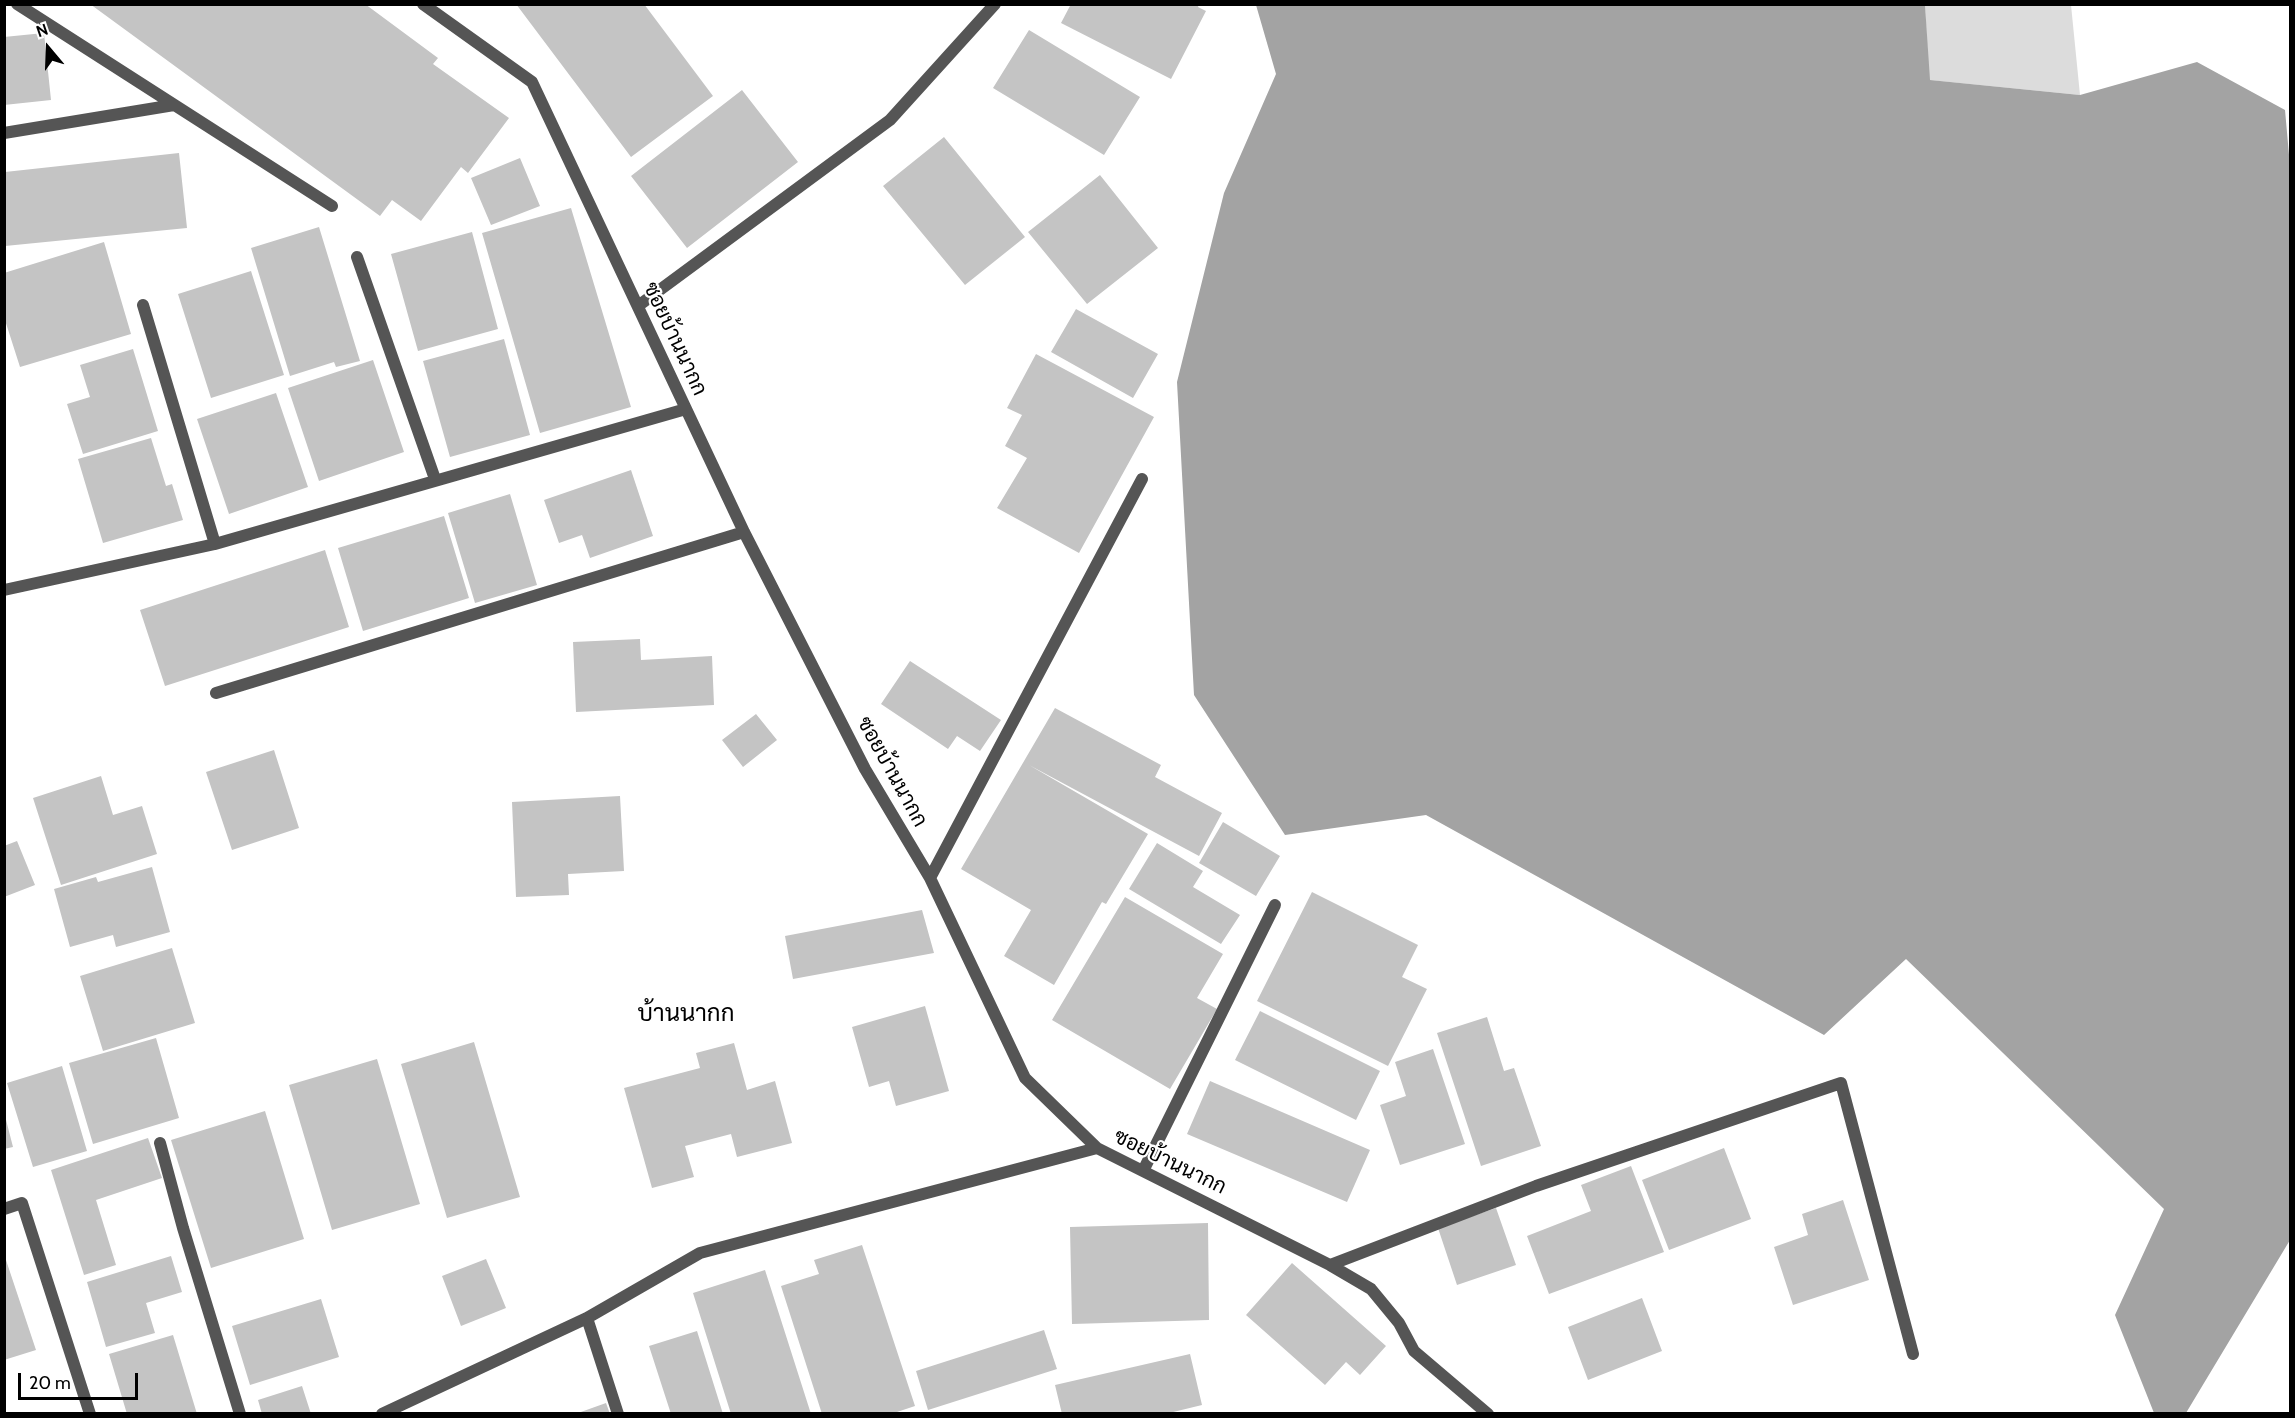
<!DOCTYPE html>
<html>
<head>
<meta charset="utf-8">
<style>
  body { margin:0 }
  #map { position:relative; width:2295px; height:1418px; overflow:hidden; background:#fff; font-family:Cabin,sans-serif }
  canvas { display:block }
  .frame { position:absolute; inset:0; border:6px solid #000; pointer-events:none }
  .north { position:absolute; left:18px; top:18px; width:60px; height:60px; -webkit-text-stroke:4px #fff; paint-order:stroke; rotate:341deg; font-size:16px; font-weight:700; line-height:24px; text-align:center; color:#000 }
  .north::after { content:''; display:block; margin:auto; width:21px; height:27px; background:#000; clip-path:polygon(50% 0,100% 100%,50% 72%,0 100%) }
  .scale { position:absolute; left:18px; top:1373px; width:120px; height:27px; box-sizing:border-box; border:3px solid #000; border-top:0; padding-left:8px; font-size:18px; line-height:21px; white-space:nowrap; color:#000; -webkit-text-stroke:4px #fff; paint-order:stroke }
</style>
</head>
<body>
<div id="map">
<canvas width="2295" height="1418"></canvas>
<div class="frame"></div>
<div class="north">N</div>
<div class="scale">20 m</div>
</div>
<script>
const g = document.querySelector('canvas').getContext('2d');
g.lineJoin = 'round';
function paint(path, color) {
  g.fillStyle = color;
  g.fill(path, 'evenodd');
}
function toPath(rows) {
  const path = new Path2D();
  for (const r of rows) {
    path.moveTo(r[0], r[1]);
    for (let i = 2; i < r.length; i += 2) path.lineTo(r[i], r[i + 1]);
  }
  return path;
}
function trace(path, color, width, dash) {
  g.strokeStyle = color;
  g.lineWidth = width;
  g.lineCap = dash ? 'butt' : 'round';
  g.setLineDash(dash || []);
  g.stroke(path);
}
function drawText(font, color, halo, rows, align = 'center') {
  g.font = font + ' Cabin,Sarabun,sans-serif';
  g.lineWidth = 4.5;
  g.setLineDash([]);
  g.textBaseline = 'middle';
  g.strokeStyle = halo;
  g.fillStyle = color;
  for (const [text, x, y, turn = 0] of rows) {
    g.save();
    g.translate(x, y);
    g.rotate((+turn || 0) * Math.PI / 180);
    g.textAlign = isNaN(turn) ? turn : align;
    if (halo) g.strokeText(text, 0, 0);
    g.fillText(text, 0, 0);
    g.restore();
  }
}
paint(toPath([
  [1925,5,2071,5,2080,95,1929,80]
]), '#dcdcdc');
paint(toPath([
  [1256,5,1925,5,1930,80,2080,95,2197,62,2285,110,2290,166,2290,1240,2186,1413,2154,1413,2115,1315,2164,1209,1906,959,1824,1035,1426,815,1285,835,1194,695,1177,382,1224,193,1276,74]
]), '#a3a3a3');
paint(toPath([
  [90,4,365,4,438,58,433,64,509,118,468,173,461,167,421,221,392,200,380,216],
  [516,4,644,4,713,96,631,157],
  [1071,4,1199,4,1198,7,1206,11,1171,79,1061,23],
  [1029,30,1140,97,1104,155,993,88],
  [44,33,51,100,4,105,4,37],
  [742,90,798,162,687,248,631,176],
  [944,137,1025,237,965,285,883,186],
  [179,153,187,228,5,246,5,172],
  [520,158,540,206,491,225,471,178],
  [1100,175,1158,248,1087,304,1028,232],
  [571,208,631,407,540,433,482,233],
  [319,227,360,361,336,367,334,362,290,376,251,248],
  [472,232,498,329,418,351,391,254],
  [104,242,131,334,20,367,4,317,4,273],
  [251,271,284,375,211,398,178,294],
  [1076,309,1158,354,1133,398,1051,352],
  [504,339,530,435,450,457,423,361],
  [133,349,158,431,83,454,67,404,90,397,80,365],
  [1036,354,1154,417,1079,553,997,508,1027,458,1005,446,1022,415,1007,408],
  [373,360,404,452,319,481,288,388],
  [276,393,308,487,229,514,197,419],
  [151,438,166,486,172,484,183,520,103,543,78,459],
  [631,470,653,536,590,558,582,535,559,543,544,500],
  [510,494,537,585,475,603,448,513],
  [444,516,469,598,363,631,338,548],
  [325,550,349,627,165,686,140,610],
  [640,639,641,660,712,656,714,705,576,712,573,642],
  [910,661,1001,720,980,751,957,736,948,749,881,704],
  [1055,708,1161,765,1155,777,1222,813,1199,856,1029,765,1148,834,1106,904,1102,902,1054,985,1004,956,1031,910,961,869],
  [756,714,777,740,743,767,722,740],
  [274,750,299,828,232,850,206,772],
  [101,776,113,815,142,806,157,854,61,885,33,798],
  [620,796,624,871,568,874,569,895,516,897,512,802],
  [1223,822,1280,856,1256,896,1199,863],
  [17,841,35,885,4,897,4,846],
  [1157,843,1203,871,1193,887,1240,915,1221,944,1129,889],
  [152,867,170,932,116,947,113,935,70,947,54,889,96,877,98,882],
  [1312,892,1418,945,1402,977,1427,989,1388,1066,1257,1001],
  [1125,897,1223,954,1197,998,1217,1009,1170,1089,1052,1020],
  [922,910,934,953,793,979,785,936],
  [172,948,195,1023,103,1051,80,976],
  [925,1006,949,1091,896,1106,889,1081,869,1087,852,1027],
  [1260,1011,1380,1071,1356,1120,1235,1060],
  [1487,1017,1504,1071,1514,1068,1541,1146,1481,1166,1437,1033],
  [156,1038,179,1118,93,1144,69,1063],
  [474,1042,520,1197,447,1218,401,1064],
  [734,1043,747,1090,775,1081,792,1143,737,1157,731,1134,685,1146,694,1177,652,1188,624,1088,700,1068,696,1053],
  [1433,1049,1465,1144,1400,1165,1380,1105,1406,1096,1395,1062],
  [377,1059,420,1204,332,1230,289,1085],
  [62,1066,87,1151,33,1167,7,1083],
  [1210,1081,1370,1150,1347,1202,1187,1134],
  [265,1111,304,1239,211,1268,171,1140],
  [4,1112,13,1147,4,1149],
  [148,1138,162,1178,96,1200,116,1265,84,1275,51,1170],
  [1724,1148,1751,1219,1669,1250,1642,1180],
  [1631,1166,1664,1252,1549,1294,1527,1236,1591,1211,1581,1185],
  [1843,1200,1869,1280,1793,1305,1774,1247,1808,1235,1802,1214],
  [1496,1208,1516,1265,1457,1285,1438,1228],
  [1208,1223,1209,1320,1072,1324,1070,1227],
  [862,1245,915,1406,891,1414,822,1414,781,1286,819,1274,814,1260],
  [4,1254,36,1350,4,1360],
  [171,1256,182,1292,146,1303,155,1333,106,1347,87,1282],
  [486,1259,506,1308,461,1326,442,1276],
  [1292,1263,1386,1346,1360,1375,1346,1362,1325,1385,1246,1315],
  [765,1270,811,1414,731,1414,693,1293],
  [1642,1298,1662,1351,1588,1380,1568,1327],
  [321,1299,339,1357,250,1385,232,1326],
  [1044,1330,1057,1369,928,1410,916,1371],
  [697,1331,723,1414,671,1414,649,1346],
  [173,1335,197,1414,127,1414,109,1354],
  [1190,1354,1202,1405,1165,1414,1062,1414,1055,1385],
  [302,1386,311,1414,262,1414,258,1400],
  [606,1403,610,1414,578,1414,578,1413]
]), '#c4c4c4');
trace(toPath([
  [1144,1169,1275,905]
]), '#555', 12);
trace(toPath([
  [17,4,332,206],
  [423,4,532,82,744,532,865,769,930,878,1025,1078,1097,1148,1330,1265,1371,1289,1399,1323,1414,1351,1488,1414],
  [4,133,174,105],
  [357,257,435,479],
  [143,305,215,544],
  [638,306,890,120,995,4],
  [4,590,215,544,686,409],
  [216,693,744,532],
  [930,878,1142,479],
  [160,1143,183,1228,240,1414],
  [4,1209,22,1203,90,1414],
  [1330,1265,1536,1186,1841,1083,1913,1354],
  [587,1318,618,1414],
  [382,1414,587,1318,700,1253,1097,1148]
]), '#555', 12);
drawText('21px', '#000', '#fff', [
  ["ซอยบ้านนากก",675,339,65],
  ["ซอยบ้านนากก",892,772,61],
  ["ซอยบ้านนากก",1170,1162,26]
]);
drawText('24px', '#000', '#fff', [
  ["บ้านนากก",686,1014]
]);
</script>
</body>
</html>
